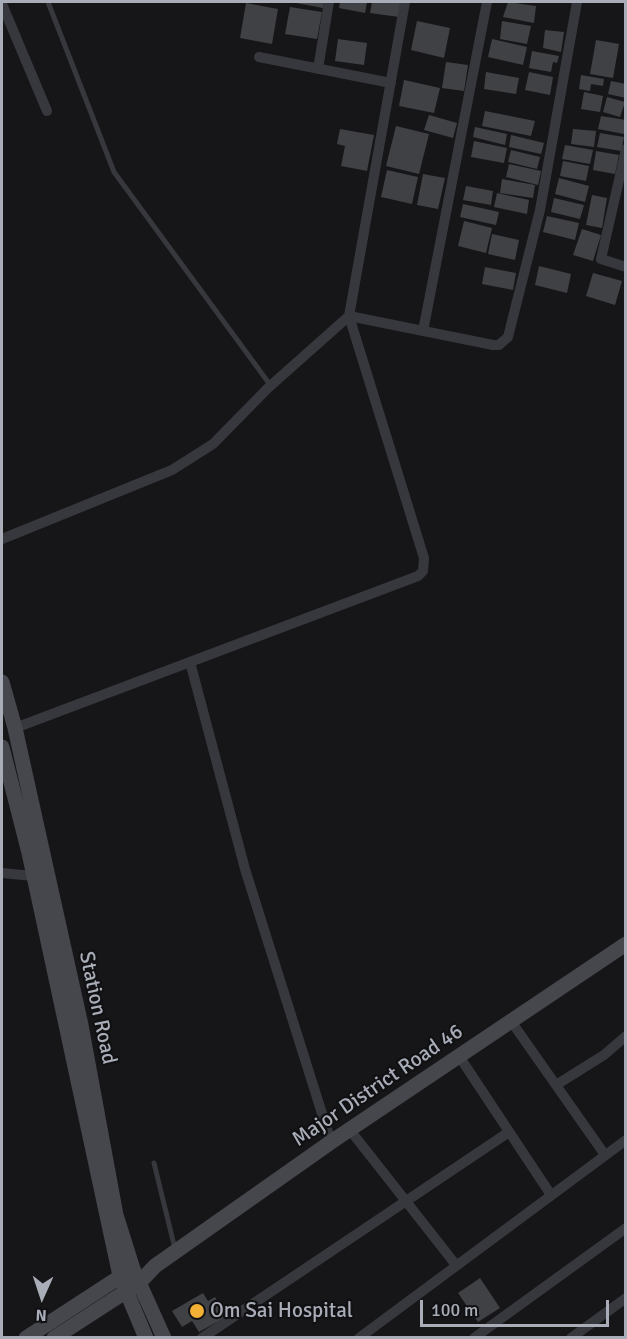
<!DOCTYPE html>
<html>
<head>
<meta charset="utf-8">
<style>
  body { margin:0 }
  #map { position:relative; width:627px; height:1339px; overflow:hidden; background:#161618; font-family:Signika,sans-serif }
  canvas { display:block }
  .frame { position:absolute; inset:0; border:3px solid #a8adb8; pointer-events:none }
  .north { position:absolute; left:12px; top:1267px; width:60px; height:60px; -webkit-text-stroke:4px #111113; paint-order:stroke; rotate:183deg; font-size:16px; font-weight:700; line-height:24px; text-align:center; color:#a8adb8 }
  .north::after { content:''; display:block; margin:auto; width:21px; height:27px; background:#a8adb8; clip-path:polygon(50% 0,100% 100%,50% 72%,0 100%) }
  .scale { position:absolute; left:420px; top:1300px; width:189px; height:27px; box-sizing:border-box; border:3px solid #a8adb8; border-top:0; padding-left:8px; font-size:18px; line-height:21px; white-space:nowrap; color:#a8adb8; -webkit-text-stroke:4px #111113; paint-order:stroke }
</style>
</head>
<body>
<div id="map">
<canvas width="627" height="1339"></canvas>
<div class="frame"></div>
<div class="north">N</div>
<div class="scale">100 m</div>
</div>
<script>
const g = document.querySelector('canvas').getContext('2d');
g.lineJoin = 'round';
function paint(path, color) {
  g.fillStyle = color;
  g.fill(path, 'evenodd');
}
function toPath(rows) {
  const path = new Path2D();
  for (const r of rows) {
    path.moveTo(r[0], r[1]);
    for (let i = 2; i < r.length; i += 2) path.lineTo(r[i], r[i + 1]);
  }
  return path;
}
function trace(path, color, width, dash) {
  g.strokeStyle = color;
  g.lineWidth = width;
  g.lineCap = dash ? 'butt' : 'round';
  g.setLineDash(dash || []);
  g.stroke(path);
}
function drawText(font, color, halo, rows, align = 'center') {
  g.font = font + ' Signika,sans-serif';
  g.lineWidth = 4.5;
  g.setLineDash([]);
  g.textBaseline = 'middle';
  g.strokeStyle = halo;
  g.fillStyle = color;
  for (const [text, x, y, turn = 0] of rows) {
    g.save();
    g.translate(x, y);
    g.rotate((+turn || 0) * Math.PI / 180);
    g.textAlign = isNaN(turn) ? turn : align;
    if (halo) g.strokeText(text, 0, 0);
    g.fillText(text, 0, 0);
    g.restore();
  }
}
paint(toPath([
  [340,2,367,2,365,13,339,8],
  [372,2,401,2,399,17,370,13],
  [508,2,536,6,534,23,503,17],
  [246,3,278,9,272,44,240,38],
  [296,3,296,2,324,2,323,8],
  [290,7,322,12,317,39,285,34],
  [417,21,450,28,444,58,411,50],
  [502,21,531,26,527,44,500,39],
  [545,30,564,32,561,52,543,48],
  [338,39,367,43,364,65,335,61],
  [492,39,527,47,523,65,488,57],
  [596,40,619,44,613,78,590,74],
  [532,51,559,56,557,63,553,62,551,72,529,68],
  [446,62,468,65,464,91,442,88],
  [486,72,519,78,516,94,484,89],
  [529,72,553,77,550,95,525,90],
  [581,75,604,79,603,86,591,84,590,91,579,89],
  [404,80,440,88,434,113,399,106],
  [611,81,626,84,626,98,608,94],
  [584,92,603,96,600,112,581,109],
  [607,97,625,102,620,117,603,112],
  [485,111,535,121,531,136,482,126],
  [429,115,457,123,453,138,424,130],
  [601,116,626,120,624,134,598,129],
  [396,126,429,134,419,174,386,166],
  [475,127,507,134,505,145,473,137],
  [340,129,374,135,367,171,341,166,345,146,337,144],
  [573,129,596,131,594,147,571,144],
  [600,133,624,137,621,151,597,147],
  [511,135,544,143,541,154,509,147],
  [474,141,507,148,504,163,471,157],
  [565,145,593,150,590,164,562,159],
  [511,150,540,157,537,169,508,162],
  [596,151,619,155,615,174,593,170],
  [563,161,589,166,586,181,560,176],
  [509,164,541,171,538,185,506,177],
  [387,170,418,177,412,204,381,197],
  [423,174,445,178,438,209,417,205],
  [559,178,589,186,585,202,555,194],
  [502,179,535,185,533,198,500,193],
  [466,186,493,191,491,205,463,200],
  [497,193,529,200,527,214,494,207],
  [592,195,607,198,602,228,586,225],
  [554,198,584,205,580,219,551,212],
  [463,204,499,212,496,225,460,217],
  [547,216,579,223,575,240,543,232],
  [464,221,492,228,486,253,458,246],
  [582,229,601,235,593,261,573,255],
  [492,234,519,240,515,260,488,254],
  [539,266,571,274,567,293,535,285],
  [485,267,516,273,513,290,482,284],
  [593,273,622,281,615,305,586,296],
  [480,1278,500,1308,478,1322,458,1293],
  [203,1293,208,1301,215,1297,226,1317,199,1332,192,1321,182,1327,172,1311]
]), '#404145');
trace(toPath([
  [48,2,114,172,271,386],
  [154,1163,175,1249]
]), '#37383d', 5);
trace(toPath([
  [2,4,47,111],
  [259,57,391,83],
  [318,69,329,2],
  [626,149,601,259,626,267],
  [423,331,487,2],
  [2,539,172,470,213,444,268,388,349,316,405,2],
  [190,662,245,869,331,1142],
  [15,728,418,576,423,571,424,558,349,316,493,345,499,345,508,337,540,210,577,2],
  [2,873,33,876],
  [511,1021,605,1155],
  [459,1056,551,1195],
  [556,1085,604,1055,626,1036],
  [350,1130,456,1265],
  [202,1338,509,1132],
  [359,1338,626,1140],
  [474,1338,626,1228],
  [571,1338,626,1298]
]), '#37383d', 10);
trace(toPath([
  [2,682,15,728,81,1025,116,1215,133,1269,164,1338],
  [2,747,29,853,120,1276,146,1338],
  [26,1338,129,1271],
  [54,1338,139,1283,155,1266,331,1142,626,944]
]), '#45474d', 15);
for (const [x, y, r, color] of [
  [197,1311,8,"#f2b134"]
]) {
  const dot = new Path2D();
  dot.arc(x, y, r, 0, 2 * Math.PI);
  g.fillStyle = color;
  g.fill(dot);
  trace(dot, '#111113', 2);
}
drawText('21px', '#a8adb8', '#111113', [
  ["Station Road",97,1008,78],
  ["Major District Road 46",378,1086,-34]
]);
drawText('21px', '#a8adb8', '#111113', [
  ["Om Sai Hospital",210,1311]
], 'left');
</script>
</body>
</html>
